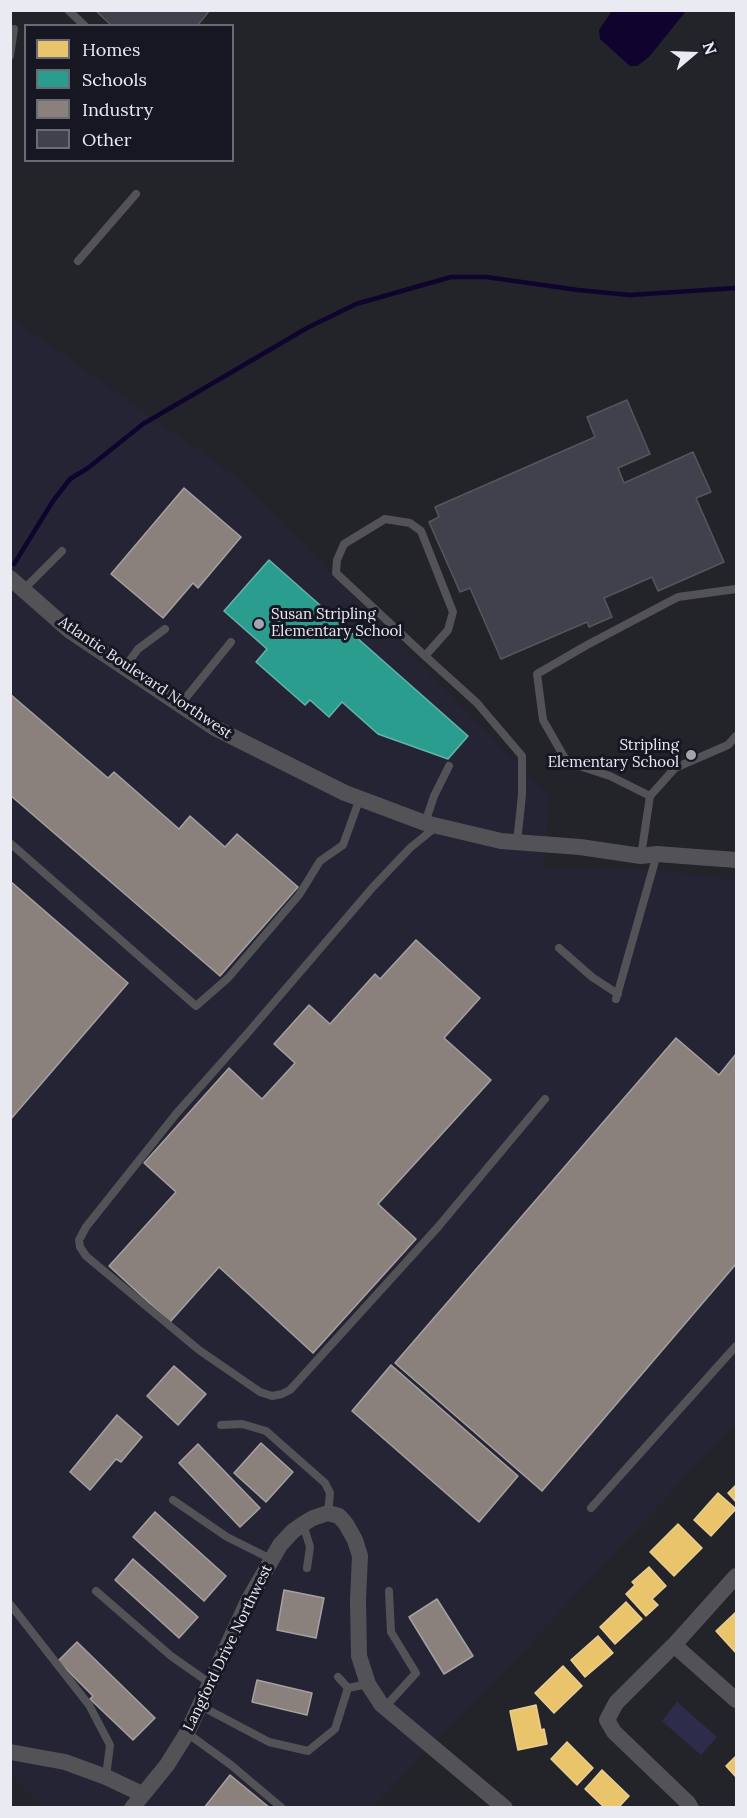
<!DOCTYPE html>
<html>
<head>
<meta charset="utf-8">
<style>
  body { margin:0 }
  #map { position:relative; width:747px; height:1818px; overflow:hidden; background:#23232a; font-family:Lora,serif }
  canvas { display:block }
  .frame { position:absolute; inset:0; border:12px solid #eaeaf3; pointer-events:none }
  .legend { position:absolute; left:24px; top:24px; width:210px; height:138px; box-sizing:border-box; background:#171623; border:2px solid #6b6b76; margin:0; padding:8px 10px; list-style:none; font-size:18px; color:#eaeaf3 }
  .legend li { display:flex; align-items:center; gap:12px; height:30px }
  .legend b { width:30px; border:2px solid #6b6b76 }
  .north { position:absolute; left:663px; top:24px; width:60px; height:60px; -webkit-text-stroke:4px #171623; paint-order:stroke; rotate:71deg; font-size:16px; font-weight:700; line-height:24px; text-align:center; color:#eaeaf3 }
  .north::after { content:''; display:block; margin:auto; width:21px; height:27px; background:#eaeaf3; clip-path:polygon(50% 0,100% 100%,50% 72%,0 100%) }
</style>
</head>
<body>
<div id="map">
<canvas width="747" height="1818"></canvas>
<div class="frame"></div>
<ul class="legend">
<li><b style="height:16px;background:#e9c46a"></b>Homes</li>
<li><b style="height:16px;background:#2a9d8f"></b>Schools</li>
<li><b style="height:16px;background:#8a817c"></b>Industry</li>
<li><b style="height:16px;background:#41404d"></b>Other</li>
</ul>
<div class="north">N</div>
</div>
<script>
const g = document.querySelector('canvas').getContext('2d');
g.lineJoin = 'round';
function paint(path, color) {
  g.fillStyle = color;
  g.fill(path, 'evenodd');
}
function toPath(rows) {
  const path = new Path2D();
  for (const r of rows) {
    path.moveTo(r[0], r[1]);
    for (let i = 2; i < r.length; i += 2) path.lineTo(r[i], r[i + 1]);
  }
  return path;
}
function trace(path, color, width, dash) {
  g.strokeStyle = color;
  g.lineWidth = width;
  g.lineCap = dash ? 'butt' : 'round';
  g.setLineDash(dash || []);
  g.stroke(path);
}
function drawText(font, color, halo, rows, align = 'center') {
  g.font = font + ' Lora,serif';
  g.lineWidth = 6;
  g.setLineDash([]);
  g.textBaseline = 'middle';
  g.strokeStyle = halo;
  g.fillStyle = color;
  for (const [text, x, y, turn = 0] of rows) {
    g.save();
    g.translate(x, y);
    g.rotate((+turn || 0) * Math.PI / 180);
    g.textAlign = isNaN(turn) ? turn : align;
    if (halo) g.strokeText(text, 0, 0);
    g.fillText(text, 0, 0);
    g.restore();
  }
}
paint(toPath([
  [10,317,235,476,549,795,544,868,656,870,736,880,736,1423,482,1695,373,1807,43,1807,11,1775]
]), '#252435');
paint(toPath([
  [677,1702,717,1737,701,1755,662,1721]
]), '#2d2c4b');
paint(toPath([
  [612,11,612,10,686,11,649,57,637,66,630,66,600,39,599,30]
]), '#0e042d');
const homes = toPath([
  [736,1485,736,1502,728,1493,736,1485],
  [718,1493,736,1509,711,1536,694,1520,718,1493],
  [678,1524,702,1548,674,1576,650,1552,678,1524],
  [649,1567,666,1586,652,1599,658,1605,646,1616,626,1594,635,1585,632,1582,649,1567],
  [626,1602,642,1619,615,1644,600,1627,626,1602],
  [736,1612,736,1653,716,1631,736,1612],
  [598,1636,613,1653,585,1677,571,1660,598,1636],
  [563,1666,582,1686,554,1713,535,1693,563,1666],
  [536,1705,541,1730,544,1729,547,1744,518,1750,510,1711,536,1705],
  [567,1742,593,1768,577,1785,551,1759,567,1742],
  [736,1756,736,1777,726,1766,736,1756],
  [602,1770,629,1796,618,1808,605,1808,585,1789,602,1770]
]);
paint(homes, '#e9c46a');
trace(homes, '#e9cf93', 1.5);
const schools = toPath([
  [269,560,468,736,448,759,378,734,342,702,329,717,310,700,305,705,256,662,267,649,224,611,269,560]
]);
paint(schools, '#2a9d8f');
trace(schools, '#64b4ad', 1.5);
const industry = toPath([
  [184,488,241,537,198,588,193,583,163,618,111,574,184,488],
  [10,694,108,778,114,772,179,829,190,816,225,847,237,834,298,887,220,976,10,795,10,694],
  [10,881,128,983,10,1120,10,881],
  [416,940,480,998,444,1038,491,1080,378,1204,416,1239,313,1353,219,1267,170,1322,109,1266,176,1192,144,1163,229,1068,262,1099,295,1063,274,1044,309,1005,330,1024,375,974,380,979,416,940],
  [676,1038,719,1075,736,1054,736,1264,542,1491,395,1363,676,1038],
  [391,1365,518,1476,479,1522,352,1411,391,1365],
  [174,1366,206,1394,178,1425,147,1396,174,1366],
  [117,1415,142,1437,121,1462,116,1459,90,1490,70,1472,117,1415],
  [261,1443,293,1472,266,1502,234,1473,261,1443],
  [198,1444,260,1508,240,1527,179,1463,198,1444],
  [155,1512,226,1576,204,1601,133,1537,155,1512],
  [133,1559,198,1617,179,1638,115,1580,133,1559],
  [284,1590,324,1598,316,1638,277,1630,284,1590],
  [437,1599,473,1656,444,1674,409,1617,437,1599],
  [77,1642,155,1718,133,1740,90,1699,93,1696,58,1661,77,1642],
  [257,1680,312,1693,307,1715,252,1702,257,1680],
  [230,1775,270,1808,204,1808,230,1775]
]);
paint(industry, '#8a817c');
trace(industry, '#a7a0a0', 1.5);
trace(toPath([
  [14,564,53,501,70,479,88,468,143,424,307,328,356,304,451,277,486,277,578,290,630,295,736,288]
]), '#0e042d', 4.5);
const building = toPath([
  [95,10,210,10,197,26,112,26,95,10],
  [627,400,650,454,618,468,624,483,693,452,711,492,696,498,724,562,658,591,652,577,604,598,612,617,589,627,587,622,501,659,470,588,460,592,429,522,439,517,435,507,595,437,587,417,627,400]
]);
paint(building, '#41404d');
trace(building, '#56565c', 1.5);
trace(toPath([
  [68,10,85,26],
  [10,56,14,29],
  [78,261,136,194],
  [24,589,62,551],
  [425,656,448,630,453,612,421,531,410,523,385,519,344,544,337,560,336,573,425,656,477,703,522,756,522,795,517,842],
  [125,667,138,649,165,629],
  [180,705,231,642],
  [650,796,610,776,567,762,543,720,537,674,587,645,678,597,736,589],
  [425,823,434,796,449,766],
  [437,826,410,848,373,887,246,1035,176,1114,86,1227,79,1240,80,1247,86,1256,199,1350,260,1392,272,1396,282,1394,290,1390,438,1227,545,1099],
  [10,843,196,1006,228,978,299,895,320,861,343,845,360,798],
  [641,856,650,796,675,768,728,745,736,736],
  [559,948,592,977,618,994],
  [616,999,657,854],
  [221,1425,242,1424,266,1431,325,1483,330,1493,328,1513],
  [173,1500,227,1537,271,1559],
  [591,1508,736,1346],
  [303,1524,310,1547,307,1568],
  [96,1591,171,1656,211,1684],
  [10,1604,89,1705,110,1745,106,1777],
  [338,1677,348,1688,368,1684],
  [201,1706,269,1742,308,1751,335,1729,348,1688],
  [385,1707,416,1673,391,1632,389,1591],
  [187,1733,231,1765,282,1808]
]), '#535357', 8);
trace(toPath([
  [10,578,69,630,215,728,345,793,425,823,501,841,580,847,641,856,657,854,736,860],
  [674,1645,736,1700],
  [10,1752,65,1762,106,1777,142,1794],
  [132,1808,167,1765,187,1733,248,1601,280,1545,293,1531,303,1524,313,1518,328,1513,339,1516,346,1524,355,1540,360,1556,358,1600,359,1656,368,1684,381,1704,505,1808],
  [691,1808,688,1803,614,1732,607,1720,616,1703,674,1645,736,1576]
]), '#535357', 16);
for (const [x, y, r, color] of [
  [259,624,6,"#a4a4ad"],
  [691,755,6,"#a4a4ad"]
]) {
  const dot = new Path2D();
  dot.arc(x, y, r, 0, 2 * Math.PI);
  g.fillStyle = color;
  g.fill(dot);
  trace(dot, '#171623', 2);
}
drawText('15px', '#eaeaf3', '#171623', [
  ["Susan Stripling",271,615],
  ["Elementary School",271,632],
  ["Stripling",679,746,"right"],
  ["Elementary School",679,763,"right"]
], 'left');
drawText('15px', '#eaeaf3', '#171623', [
  ["Atlantic Boulevard Northwest",145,678,34],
  ["Langford Drive Northwest",228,1648,-64]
]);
</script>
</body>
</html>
